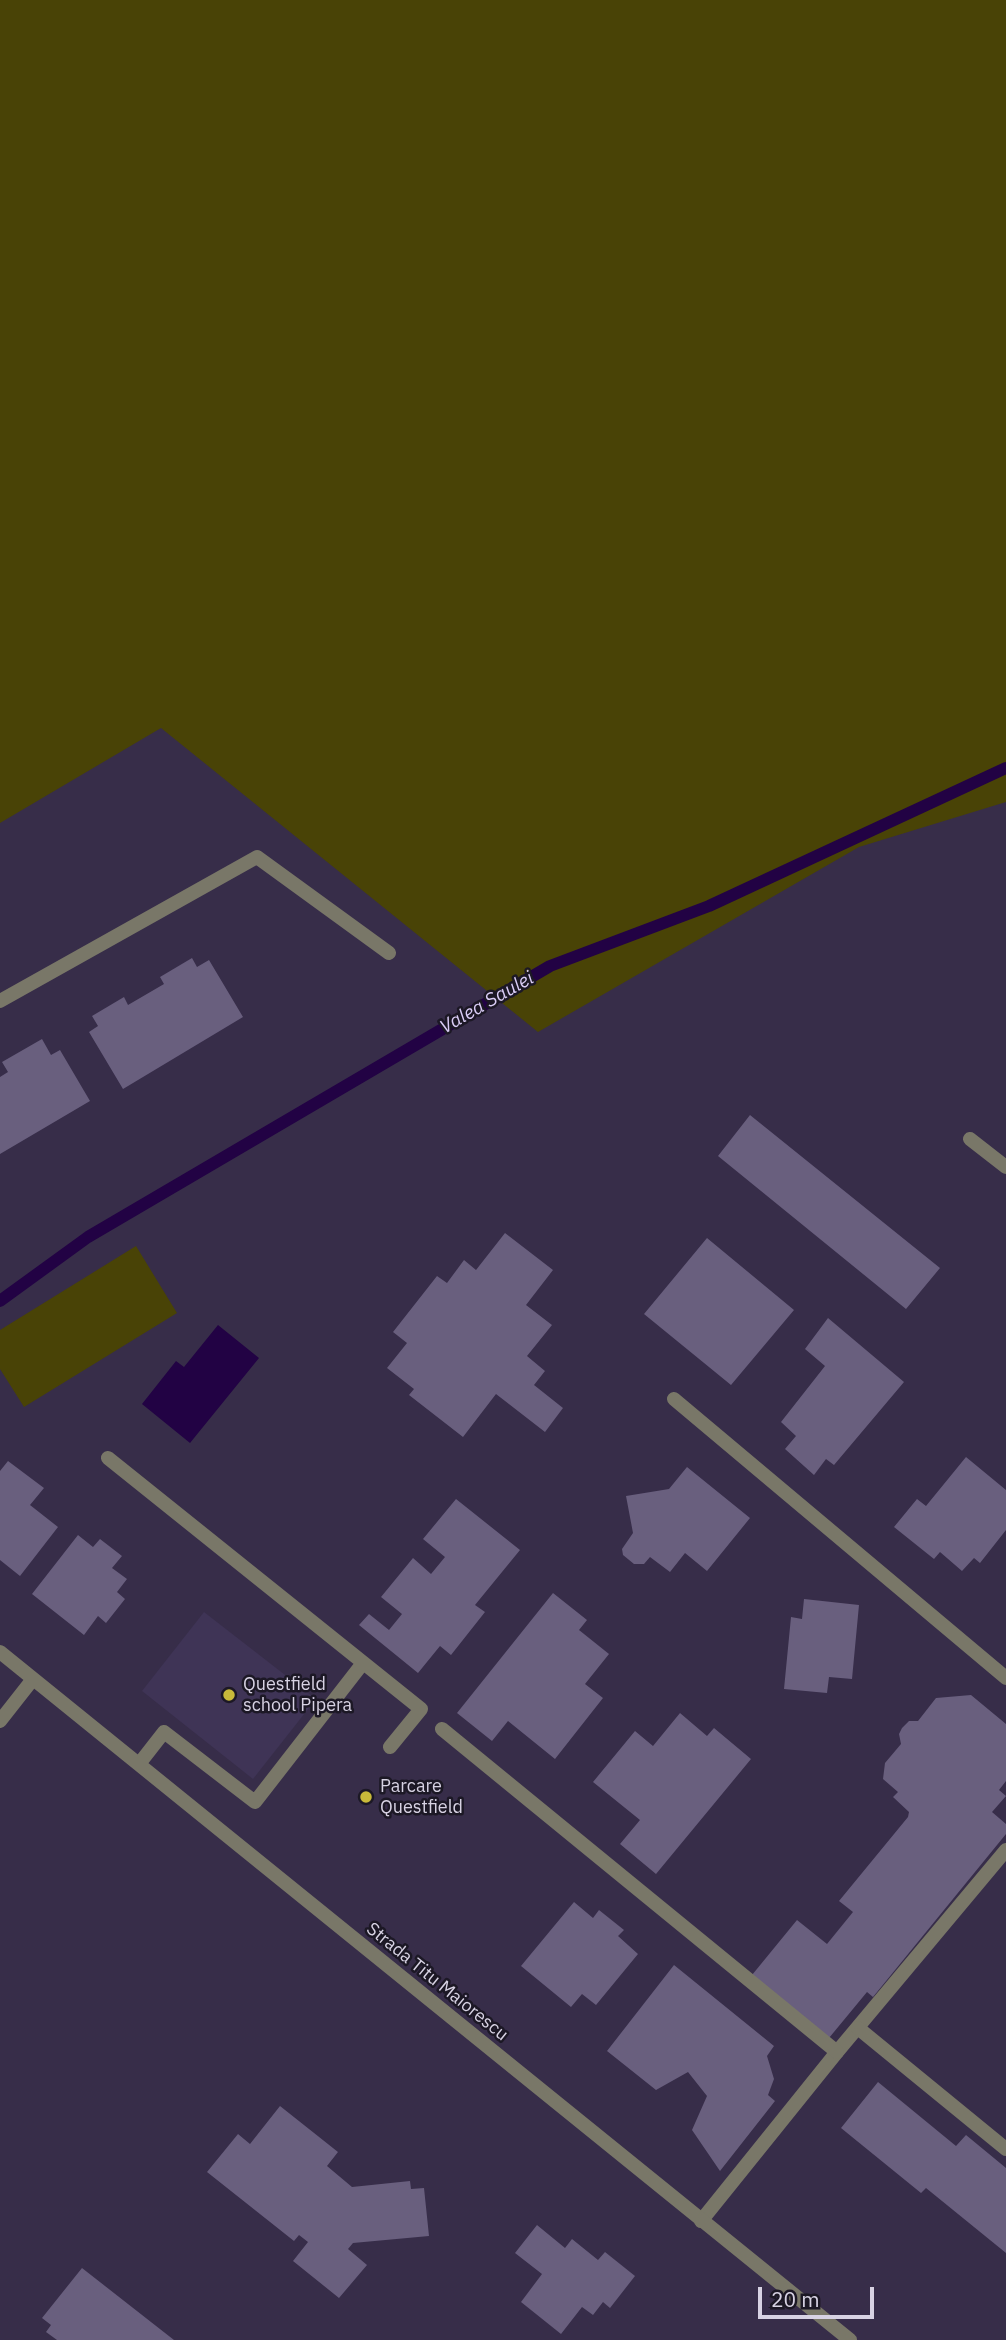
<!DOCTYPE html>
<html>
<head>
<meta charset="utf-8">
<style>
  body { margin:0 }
  #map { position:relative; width:1006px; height:2340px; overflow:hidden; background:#372d49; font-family:"IBM Plex Sans",sans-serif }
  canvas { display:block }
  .scale { position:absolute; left:758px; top:2287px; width:116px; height:32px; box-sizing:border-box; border:4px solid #d7d2e3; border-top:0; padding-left:9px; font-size:21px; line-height:24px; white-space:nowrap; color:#d7d2e3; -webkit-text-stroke:5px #1c1825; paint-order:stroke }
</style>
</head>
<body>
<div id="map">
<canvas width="1006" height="2340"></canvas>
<div class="scale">20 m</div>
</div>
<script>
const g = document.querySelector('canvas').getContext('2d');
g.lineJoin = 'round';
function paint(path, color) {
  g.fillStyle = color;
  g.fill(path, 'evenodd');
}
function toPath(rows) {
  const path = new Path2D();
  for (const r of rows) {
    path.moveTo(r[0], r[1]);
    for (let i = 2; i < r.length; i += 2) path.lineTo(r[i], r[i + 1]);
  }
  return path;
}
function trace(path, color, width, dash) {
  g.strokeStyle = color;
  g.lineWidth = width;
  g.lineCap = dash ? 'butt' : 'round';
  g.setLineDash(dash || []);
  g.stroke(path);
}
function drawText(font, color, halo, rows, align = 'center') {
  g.font = font + ' "IBM Plex Sans",sans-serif';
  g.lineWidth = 5;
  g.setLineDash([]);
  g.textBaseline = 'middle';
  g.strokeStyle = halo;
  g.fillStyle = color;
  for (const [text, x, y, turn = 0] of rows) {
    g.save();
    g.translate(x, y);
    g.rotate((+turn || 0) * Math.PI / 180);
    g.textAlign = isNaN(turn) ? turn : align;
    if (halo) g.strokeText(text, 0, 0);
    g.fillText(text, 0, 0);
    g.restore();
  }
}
paint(toPath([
  [204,1612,316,1699,253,1779,142,1691]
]), '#3f3456');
paint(toPath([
  [0,0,1006,0,1006,802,859,847,538,1032,161,728,0,823],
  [136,1246,177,1313,24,1407,0,1369,0,1330]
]), '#494306');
paint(toPath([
  [218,1325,259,1358,190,1443,142,1404,176,1361,184,1367]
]), '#220244');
trace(toPath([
  [0,1301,88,1237,550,966,709,906,1006,768]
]), '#220244', 12);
paint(toPath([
  [192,958,197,967,209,960,243,1017,123,1089,89,1032,98,1026,92,1016,124,997,128,1005,164,984,160,977],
  [42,1039,51,1055,60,1050,90,1101,0,1154,0,1077,8,1072,2,1062],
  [750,1115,940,1268,906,1309,718,1156],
  [505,1233,553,1270,526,1305,552,1325,527,1356,545,1371,534,1385,563,1408,545,1432,496,1394,463,1437,409,1395,414,1389,387,1368,407,1343,393,1332,437,1276,447,1283,464,1260,476,1270],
  [707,1238,794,1310,731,1385,644,1314],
  [828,1318,904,1382,834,1465,826,1459,814,1475,785,1449,796,1436,781,1422,825,1366,805,1349],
  [966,1457,1006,1490,1006,1530,980,1563,974,1558,962,1571,940,1552,934,1559,894,1527,917,1499,926,1506],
  [8,1461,44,1488,30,1505,58,1527,20,1576,0,1560,0,1471],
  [687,1467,750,1518,707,1571,685,1553,670,1572,650,1557,644,1564,634,1564,623,1555,622,1549,633,1533,626,1496,669,1489],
  [456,1499,520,1550,475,1605,485,1612,451,1655,440,1646,418,1673,359,1625,369,1614,389,1630,402,1614,381,1597,413,1558,431,1574,445,1557,423,1539],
  [78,1535,93,1547,100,1539,122,1556,112,1568,127,1579,117,1592,125,1599,106,1623,98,1616,84,1635,32,1594],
  [553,1593,587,1620,579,1630,609,1654,585,1684,603,1698,555,1759,508,1721,492,1741,457,1713],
  [804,1599,859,1605,852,1679,829,1677,827,1693,784,1689,791,1617,802,1619],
  [971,1695,1006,1724,1006,1781,999,1790,1006,1796,992,1812,1006,1824,1006,1834,873,1997,867,1992,829,2038,752,1975,797,1920,827,1944,853,1912,839,1901,908,1817,909,1812,893,1797,898,1792,883,1779,885,1763,901,1744,899,1734,902,1728,909,1721,918,1721,936,1698],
  [680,1713,707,1736,714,1728,751,1759,656,1874,620,1844,640,1820,593,1782,635,1731,653,1746],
  [574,1902,593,1918,599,1910,624,1930,618,1936,638,1954,596,2005,582,1994,571,2007,521,1966],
  [674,1965,774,2046,767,2056,774,2079,768,2095,775,2101,720,2171,692,2130,707,2096,688,2072,656,2090,607,2051],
  [878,2082,956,2146,966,2135,1006,2168,1006,2253,926,2188,921,2193,841,2128],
  [280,2106,338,2152,327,2166,352,2187,410,2181,411,2189,424,2188,429,2236,353,2243,348,2249,367,2265,339,2298,293,2261,308,2242,299,2235,294,2241,207,2172,238,2134,250,2144],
  [537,2225,565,2248,572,2239,598,2260,605,2252,635,2276,610,2308,603,2302,593,2315,582,2307,561,2334,521,2302,542,2274,515,2253],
  [82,2268,174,2340,57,2340,46,2332,51,2325,42,2318]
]), '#695f7e');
trace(toPath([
  [970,1139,1006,1167],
  [674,1399,1006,1678],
  [701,2221,837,2052,1006,1850]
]), '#797768', 14);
trace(toPath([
  [0,1001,257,857,389,953],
  [108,1458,421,1709,390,1747],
  [0,1652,850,2340],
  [0,1721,33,1679],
  [442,1729,837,2052],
  [139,1764,164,1732,255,1802,363,1663],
  [858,2028,1006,2149]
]), '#797768', 14);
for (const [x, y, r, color] of [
  [229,1695,7,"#c9ba3a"],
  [366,1797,7,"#c9ba3a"]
]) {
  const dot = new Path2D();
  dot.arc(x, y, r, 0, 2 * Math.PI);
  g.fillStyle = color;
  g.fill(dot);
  trace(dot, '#1c1825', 2.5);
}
drawText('18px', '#d7d2e3', '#1c1825', [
  ["Questfield",243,1685],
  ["school Pipera",243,1706],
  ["Parcare",380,1787],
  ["Questfield",380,1808]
], 'left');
drawText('18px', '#d7d2e3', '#1c1825', [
  ["Strada Titu Maiorescu",437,1982,39]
]);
drawText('italic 19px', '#d9ccf5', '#1c1825', [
  ["Valea Saulei",487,1003,-30]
]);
</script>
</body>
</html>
